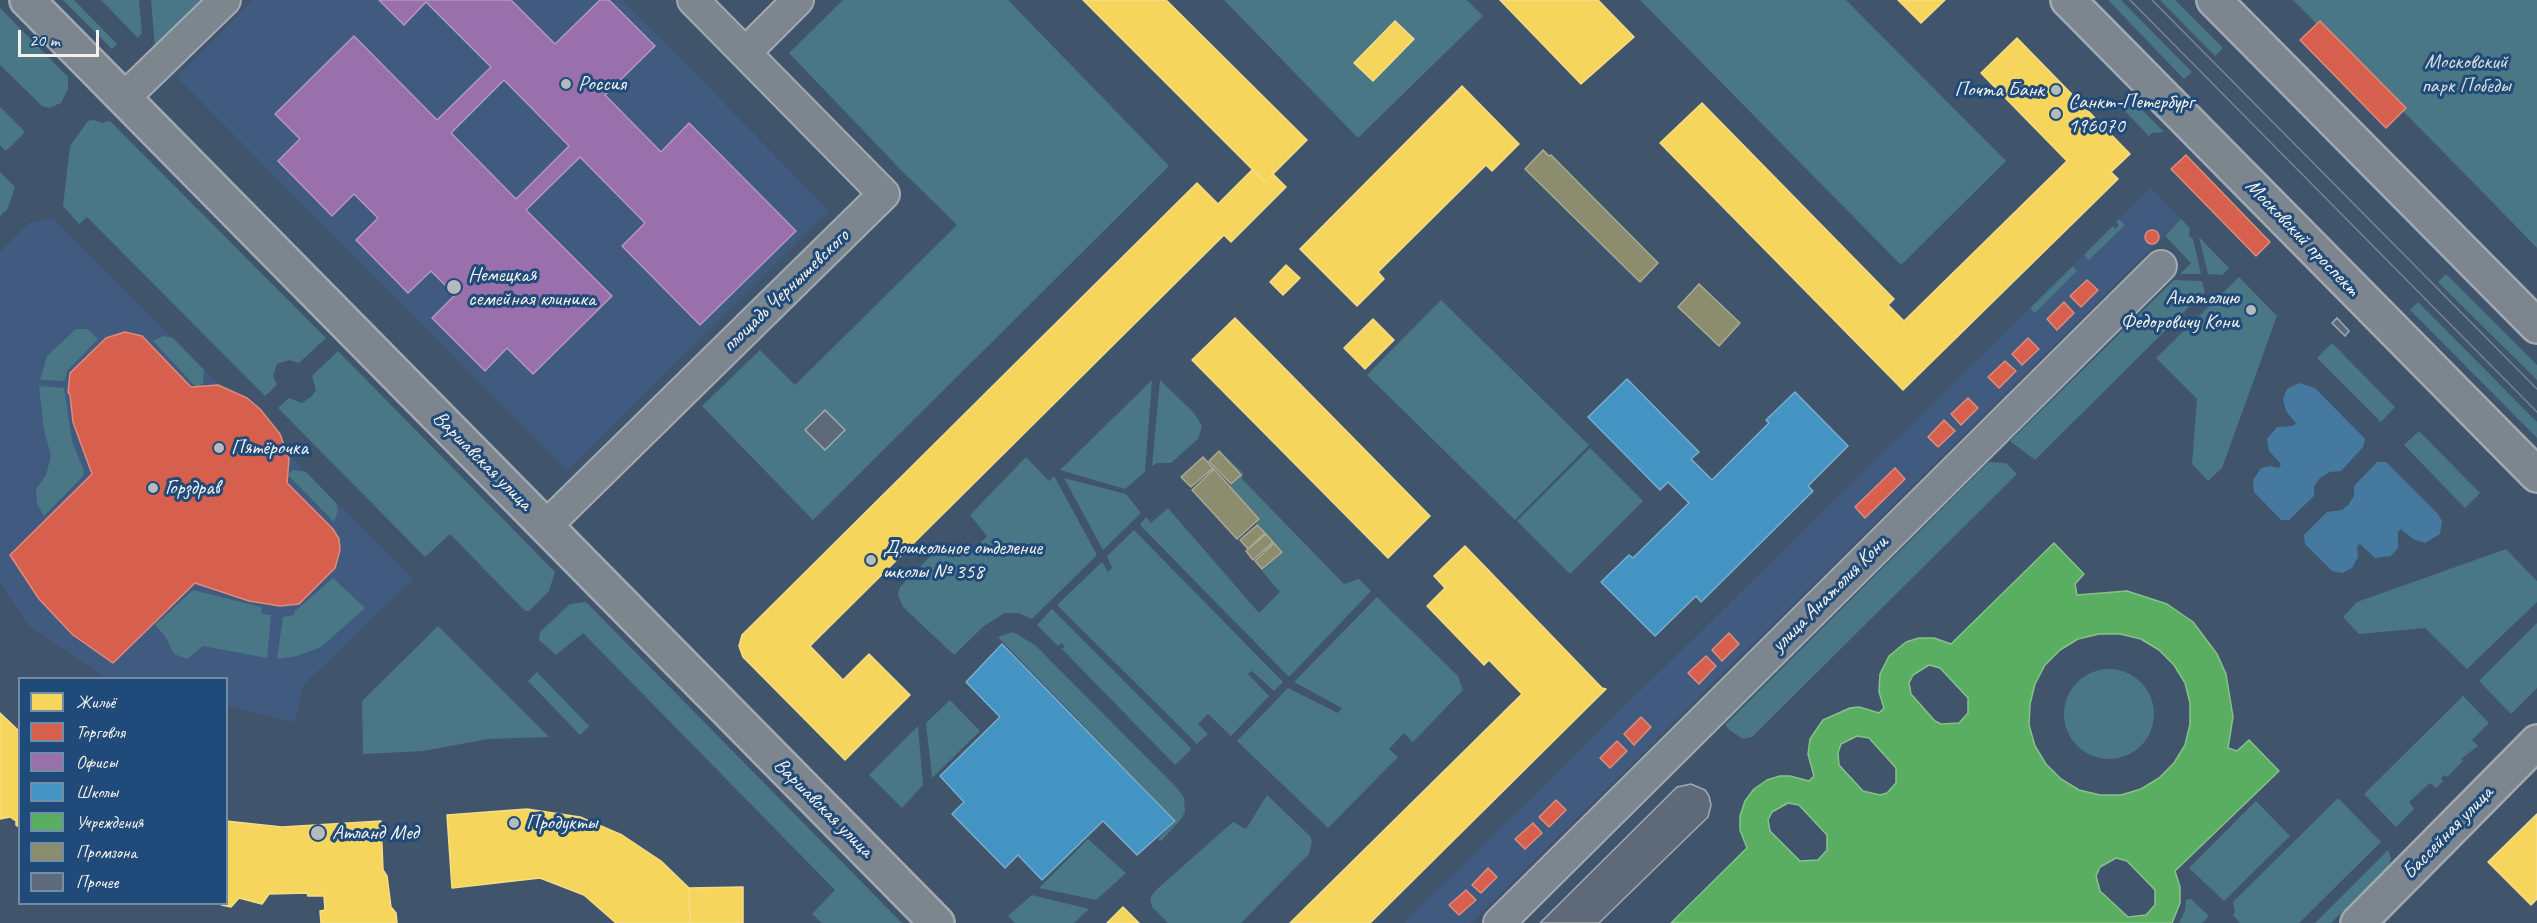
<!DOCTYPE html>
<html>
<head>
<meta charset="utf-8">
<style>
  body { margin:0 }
  #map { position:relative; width:2537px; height:923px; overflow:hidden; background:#40546c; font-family:Caveat,sans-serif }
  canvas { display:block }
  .legend { position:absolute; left:18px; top:677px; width:210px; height:228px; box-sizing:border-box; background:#1f4a7a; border:2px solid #748da6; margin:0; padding:8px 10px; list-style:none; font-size:18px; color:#f4f1e8 }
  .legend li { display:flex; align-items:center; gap:12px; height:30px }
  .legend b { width:30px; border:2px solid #748da6 }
  .scale { position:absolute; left:18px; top:30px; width:81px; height:27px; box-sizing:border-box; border:3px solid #f4f1e8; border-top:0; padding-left:8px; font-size:18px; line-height:21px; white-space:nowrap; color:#f4f1e8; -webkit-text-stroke:4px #1f4a7a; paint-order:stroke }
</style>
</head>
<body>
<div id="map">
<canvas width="2537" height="923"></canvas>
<ul class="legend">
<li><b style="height:16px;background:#f6d55c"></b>Жильё</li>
<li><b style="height:16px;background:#d6604d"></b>Торговля</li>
<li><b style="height:16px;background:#9970ab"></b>Офисы</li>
<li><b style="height:16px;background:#4393c3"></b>Школы</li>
<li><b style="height:16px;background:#5aae61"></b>Учреждения</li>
<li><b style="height:16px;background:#8c8c6e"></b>Промзона</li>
<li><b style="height:16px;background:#5e6979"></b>Прочее</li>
</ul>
<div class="scale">20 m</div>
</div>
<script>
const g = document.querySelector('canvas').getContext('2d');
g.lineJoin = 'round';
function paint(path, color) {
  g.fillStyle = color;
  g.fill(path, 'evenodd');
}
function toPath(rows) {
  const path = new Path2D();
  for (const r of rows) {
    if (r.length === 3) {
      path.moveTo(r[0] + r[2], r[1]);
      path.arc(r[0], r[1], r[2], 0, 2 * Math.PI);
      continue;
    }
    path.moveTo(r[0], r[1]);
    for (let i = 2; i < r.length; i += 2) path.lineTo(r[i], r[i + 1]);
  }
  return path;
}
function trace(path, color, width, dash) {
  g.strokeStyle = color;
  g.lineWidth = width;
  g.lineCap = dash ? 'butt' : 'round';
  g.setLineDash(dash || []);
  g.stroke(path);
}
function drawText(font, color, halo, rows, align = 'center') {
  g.font = font + ' Caveat,sans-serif';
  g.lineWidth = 6;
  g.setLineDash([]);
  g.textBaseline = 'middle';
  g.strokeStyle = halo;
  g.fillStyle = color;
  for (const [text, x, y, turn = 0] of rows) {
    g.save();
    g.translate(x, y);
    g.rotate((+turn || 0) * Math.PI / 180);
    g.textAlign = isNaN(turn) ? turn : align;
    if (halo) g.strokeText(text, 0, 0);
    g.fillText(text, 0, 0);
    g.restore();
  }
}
paint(toPath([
  [253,0,623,0,829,211,567,471,177,77],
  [2151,188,2181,219,1471,923,1404,923,2084,255,2113,226,2115,229,2119,225,2116,222],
  [52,218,413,579,303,685,295,722,227,706,226,678,105,677,28,625,0,581,0,252,29,223]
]), '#415b80');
paint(toPath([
  [63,0,74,0,117,44,112,49],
  [101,0,139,0,142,33,138,38],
  [151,0,202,0,155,48],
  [843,0,1008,0,1169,166,813,520,702,406,760,350,795,385,957,225,899,168,789,53],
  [1224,0,1467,0,1483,16,1358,138],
  [1640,0,1846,0,2006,161,1901,265],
  [2108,0,2121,0,2192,72,2184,79],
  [2160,0,2175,0,2223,48,2215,56],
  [2293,0,2537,0,2537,248,2463,172],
  [0,8,68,77,68,89,61,103,49,108,42,106,0,65],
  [2124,104,2138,106,2164,132,2152,133,2149,136,2121,107],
  [0,107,25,132,6,151,0,145],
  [94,120,102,123,110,121,326,338,299,363,289,360,277,364,273,376,277,385,265,396,87,217,79,224,63,206,70,146,88,121],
  [0,172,15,187,7,210,0,216],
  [2119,219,2125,225,2089,260,2084,255,2113,226,2115,229,2119,225,2116,222],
  [2181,219,2190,228,2189,236,2193,239,2201,274,2180,274,2191,263,2165,236],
  [2199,237,2229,268,2222,275,2208,274],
  [2073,266,2077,271,2035,313,2030,308],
  [2446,274,2537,365,2537,380,2438,282],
  [2239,277,2277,316,2222,468,2208,481,2192,464,2197,399,2156,358],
  [2174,280,2202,281,2205,292,2193,304,2188,304,2189,307,2035,460,2010,441],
  [1441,300,1589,445,1515,520,1367,375],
  [2418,302,2537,422,2537,438,2410,310],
  [76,329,87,329,98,339,67,371,65,381,40,380,47,356],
  [163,336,173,338,204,370,203,383,197,388,153,341],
  [2332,343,2395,407,2381,422,2317,358],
  [338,351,555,572,549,591,529,611,525,611,450,534,425,557,278,408,289,398,302,403,312,396,316,390,312,376],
  [1152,380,1145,472,1125,489,1060,470],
  [1160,380,1194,413,1202,426,1198,439,1171,463,1157,463,1152,466],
  [39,386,64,388,72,441,84,471,83,476,44,516,37,504,36,489,46,475,51,456,44,430],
  [2419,431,2480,493,2465,508,2404,445],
  [1590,448,1643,501,1570,574,1517,521],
  [1221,452,1243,473,1242,479,1344,584,1359,579,1371,591,1289,677,1140,525,1146,517,1151,523,1168,508,1259,613,1280,592,1262,571,1283,551,1256,523,1260,519,1230,486,1241,475],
  [1026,457,1049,481,1054,476,1097,555,1032,619,1018,613,1005,613,984,626,954,655,903,607,898,595,900,587,941,545,949,544,967,557,987,536,970,515],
  [1989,462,2006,463,2017,474,1752,737,1743,739,1731,731,1725,725],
  [293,470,306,472,336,503,338,511,334,522,288,475],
  [1064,478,1126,494,1141,513,1103,550],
  [1134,530,1283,682,1274,691,1252,671,1248,674,1269,696,1231,736,1208,714,1198,724,1208,734,1197,744,1057,605,1102,562,1108,572,1112,568,1107,556],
  [2506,549,2537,581,2537,602,2467,669,2425,628,2359,634,2343,617,2357,602],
  [333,578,365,608,321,647,297,656,277,659,283,617,294,615,295,611],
  [193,590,261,607,262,614,271,615,267,658,203,646,187,659,174,654,165,636,155,625],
  [1377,597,1458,676,1463,690,1413,742,1404,733,1389,749,1398,757,1328,828,1237,741,1288,688,1338,713,1342,708,1294,682],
  [586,602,902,923,822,923,812,914,835,890,583,633,556,655,539,640,540,632,570,604],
  [1052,609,1190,747,1191,750,1175,765,1062,649,1065,646,1061,643,1058,646,1037,625],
  [2537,623,2537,688,2511,714,2479,681],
  [438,626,549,737,488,739,423,751,363,754,362,701],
  [1013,632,1035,645,1178,789,1184,798,1185,812,1181,819,1161,841,1158,839,1176,821,998,637],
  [2109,714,45],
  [537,672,589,726,580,735,528,681],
  [2463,696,2489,723,2472,740,2478,746,2461,759,2463,761,2447,777,2444,775,2441,778,2443,781,2436,788,2430,783,2409,802,2414,809,2396,827,2364,794],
  [950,700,980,731,932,778,926,723],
  [918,726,923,785,902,808,869,775],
  [1267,795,1310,836,1312,841,1309,854,1241,923,1168,923,1152,907,1150,898,1156,890,1233,822,1246,829],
  [2338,798,2381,842,2299,923,2240,923,2233,915,2235,912,2233,902],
  [2256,801,2290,836,2224,901,2189,868],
  [1088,839,1126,873,1096,900,1039,888],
  [2388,850,2391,858,2390,864,2331,923,2315,923],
  [1032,895,1089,909,1074,923,1015,923,1008,916],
  [2191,899,2209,916,2202,923,2179,923,2185,911,2186,900]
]), '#497785');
paint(toPath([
  [2299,383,2315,388,2365,439,2363,447,2341,471,2330,472,2320,478,2314,486,2314,496,2289,520,2281,520,2254,492,2253,480,2261,468,2270,466,2279,468,2281,464,2269,451,2267,439,2277,427,2293,426,2296,423,2286,411,2283,399,2287,389],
  [2377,462,2386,462,2438,514,2442,521,2440,534,2425,543,2413,539,2401,529,2398,532,2398,548,2391,556,2375,558,2360,544,2357,547,2358,557,2352,568,2342,573,2332,571,2305,544,2304,535,2327,512,2342,510,2348,505,2354,496,2354,486]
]), '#46799f');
const homes = toPath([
  [1083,0,1166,0,1307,140,1265,182,1083,0],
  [1500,0,1598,0,1634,37,1581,84,1500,0],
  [1898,0,1945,0,1921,23,1898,0],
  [1395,21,1414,39,1373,81,1354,63,1395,21],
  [2017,38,2130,154,2111,172,2118,179,1903,390,1660,143,1702,103,1894,299,1888,305,1904,321,2067,161,1981,73,2017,38],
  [1462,86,1519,144,1492,171,1486,165,1378,272,1384,279,1357,306,1300,249,1462,86],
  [1252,170,1265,182,1273,174,1286,187,1231,242,1224,235,810,646,843,680,869,654,910,695,845,760,743,657,739,646,742,635,1197,183,1218,204,1252,170],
  [1286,265,1300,278,1283,295,1270,282,1286,265],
  [1235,318,1430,516,1388,558,1192,360,1235,318],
  [1373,319,1394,340,1365,369,1344,348,1373,319],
  [1465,546,1602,688,1606,689,1370,923,1290,923,1522,694,1489,660,1484,665,1427,606,1445,588,1434,576,1465,546],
  [0,713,20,732,20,828,16,825,16,821,10,817,0,819,0,713],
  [527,809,580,817,622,835,661,861,689,888,690,923,616,923,584,895,540,878,452,888,447,815,527,809],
  [2537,814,2537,899,2531,905,2488,862,2537,814],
  [226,821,282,827,381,821,383,870,387,876,391,907,396,913,397,923,321,923,320,911,325,910,324,896,308,896,307,893,269,894,262,904,239,898,231,907,222,905,220,904,226,904,226,821],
  [743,887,743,923,690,923,689,888,743,887],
  [1123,907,1139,923,1107,923,1123,907]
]);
paint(homes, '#f6d55c');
trace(homes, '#f5dd86', 1.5);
const shops = toPath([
  [2320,21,2406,108,2386,128,2300,40,2320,21],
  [2186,155,2270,242,2256,256,2171,169,2186,155],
  [2152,237,7],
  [2087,280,2098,290,2081,307,2070,296,2087,280],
  [2064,302,2074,313,2057,330,2047,319,2064,302],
  [125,332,142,336,191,387,218,385,247,398,260,409,280,434,285,448,289,459,287,483,333,529,339,539,340,550,335,568,299,604,280,606,249,601,195,583,113,663,73,635,39,599,10,555,92,474,73,422,70,395,68,392,70,373,106,338,125,332],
  [2028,338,2039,349,2022,365,2012,354,2028,338],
  [2005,361,2016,371,1999,388,1988,377,2005,361],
  [1968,398,1978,408,1961,425,1951,414,1968,398],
  [1944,420,1955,431,1938,447,1928,437,1944,420],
  [1895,468,1905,479,1865,518,1855,507,1895,468],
  [1729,633,1739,644,1722,661,1712,650,1729,633],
  [1706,656,1716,666,1699,684,1688,673,1706,656],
  [1641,717,1651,727,1634,745,1624,734,1641,717],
  [1617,741,1627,751,1610,768,1600,758,1617,741],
  [1556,800,1566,810,1549,827,1539,817,1556,800],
  [1533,823,1542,833,1525,849,1515,839,1533,823],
  [1488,868,1497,877,1481,893,1472,885,1488,868],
  [1466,890,1476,900,1459,915,1449,905,1466,890]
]);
paint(shops, '#d6604d');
trace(shops, '#df8c7c', 1.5);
const offices = toPath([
  [379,0,511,0,555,44,600,0,609,0,655,46,605,95,661,152,689,123,796,231,700,325,622,246,645,223,580,157,526,210,612,296,533,374,507,348,485,371,432,318,455,295,431,271,408,293,356,240,378,218,354,194,332,216,278,161,300,139,275,114,354,36,437,120,491,67,426,2,404,25,379,0],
  [504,80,569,146,516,199,451,133,504,80]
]);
paint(offices, '#9970ab');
trace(offices, '#b497bd', 1.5);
const schools = toPath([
  [1627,379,1699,452,1691,459,1712,480,1769,423,1766,420,1795,392,1848,446,1808,486,1813,491,1701,602,1696,596,1655,636,1601,582,1629,555,1633,558,1689,503,1668,482,1660,490,1588,417,1627,379],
  [1002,644,1175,821,1137,855,1103,821,1042,880,1018,855,1005,868,952,814,964,802,940,776,1000,717,966,682,1002,644]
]);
paint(schools, '#4393c3');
trace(schools, '#78afce', 1.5);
const public = toPath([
  [2054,543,2084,574,2075,584,2077,595,2127,591,2167,604,2193,622,2217,654,2226,674,2233,717,2228,748,2237,751,2249,740,2279,771,2175,871,2180,887,2180,903,2172,923,1671,923,1747,848,1740,830,1740,816,1745,801,1754,789,1767,780,1780,776,1790,776,1809,781,1814,776,1808,754,1810,739,1823,720,1850,708,1859,707,1879,713,1884,708,1879,692,1880,674,1889,656,1906,642,1919,638,1934,638,1951,644,2054,543],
  [2099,634,2120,634,2141,639,2159,650,2174,665,2185,683,2190,703,2190,724,2185,745,2174,763,2159,778,2141,789,2121,795,2100,795,2079,790,2061,779,2046,764,2035,746,2029,725,2030,704,2035,684,2045,665,2060,650,2078,639,2099,634],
  [1929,665,1940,668,1968,698,1968,713,1959,723,1941,724,1935,721,1911,694,1909,683,1913,675,1929,665],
  [1857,736,1869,738,1896,768,1896,783,1887,793,1880,795,1863,791,1839,765,1838,753,1841,744,1857,736],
  [1788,803,1799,805,1827,835,1827,850,1818,860,1800,861,1770,831,1768,820,1772,812,1788,803],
  [2116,858,2127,861,2155,890,2155,905,2146,915,2128,917,2100,891,2096,876,2100,867,2116,858]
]);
paint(public, '#5aae61');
trace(public, '#88c28a', 1.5);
const industry = toPath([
  [1543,150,1549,156,1551,155,1658,263,1640,282,1525,169,1543,150],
  [1699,284,1740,323,1719,346,1678,307,1699,284],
  [1219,451,1241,475,1231,484,1209,461,1219,451],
  [1203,457,1213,468,1191,487,1181,477,1203,457],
  [1214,469,1259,519,1237,539,1192,490,1214,469],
  [1257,525,1265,533,1248,549,1240,540,1257,525],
  [1266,534,1273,542,1253,560,1246,551,1266,534],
  [1274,543,1282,552,1262,569,1255,561,1274,543]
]);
paint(industry, '#8c8c6e');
trace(industry, '#abaa93', 1.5);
const building = toPath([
  [2337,318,2349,331,2345,336,2332,323,2337,318],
  [825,410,845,430,825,450,805,430,825,410],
  [1691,784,1705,790,1709,796,1711,805,1708,817,1599,923,1540,923,1677,787,1691,784]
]);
paint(building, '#5e6979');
trace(building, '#a1a9b2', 1.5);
const minor = toPath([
  [745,53,798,0],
  [124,98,225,0],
  [546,526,884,194,693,0],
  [1499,923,2161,266]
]);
const tertiary = toPath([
  [27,0,937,923],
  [2358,923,2537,742]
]);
const primary = toPath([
  [2068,0,2537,475],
  [2214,0,2537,326]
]);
trace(minor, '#a1a9b2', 34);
trace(tertiary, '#a1a9b2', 38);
trace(primary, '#a1a9b2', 38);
trace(minor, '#7d868e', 30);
trace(tertiary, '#7d868e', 33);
trace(primary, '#7d868e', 33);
trace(toPath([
  [2130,0,2537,412],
  [2152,0,2537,389]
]), '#7a8490', 1.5);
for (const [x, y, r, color] of [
  [566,84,6,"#b5babd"],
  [2056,90,6,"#b5babd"],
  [2056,114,6,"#b5babd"],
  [454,287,8,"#b5babd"],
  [2251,310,6,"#b5babd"],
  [219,448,6,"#b5babd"],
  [153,488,6,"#b5babd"],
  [871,560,6,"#b5babd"],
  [514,823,6,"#b5babd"],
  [318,833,8,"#b5babd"]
]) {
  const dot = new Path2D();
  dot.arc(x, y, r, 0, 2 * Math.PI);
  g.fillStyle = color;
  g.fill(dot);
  trace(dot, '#1f4a7a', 2);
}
drawText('21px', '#dae0da', '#1f4a7a', [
  ["Московский",2466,62],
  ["парк Победы",2466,86]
]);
drawText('21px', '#f4f1e8', '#1f4a7a', [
  ["Россия",578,84],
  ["Почта Банк",2044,90,"right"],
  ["Санкт-Петербург",2068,102],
  ["196070",2068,126],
  ["Немецкая",468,275],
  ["семейная клиника",468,299],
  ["Анатолию",2239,298,"right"],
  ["Федоровичу Кони",2239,322,"right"],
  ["Пятёрочка",231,448],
  ["Горздрав",165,488],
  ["Дошкольное отделение",883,548],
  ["школы № 358",883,572],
  ["Продукты",526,823],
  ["Атланд Мед",332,833]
], 'left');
drawText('21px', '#f4f1e8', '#1f4a7a', [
  ["Московский проспект",2302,238,46],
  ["площадь Чернышевского",786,291,-44],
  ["Варшавская улица",482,461,45],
  ["улица Анатолия Кони",1830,594,-45],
  ["Варшавская улица",823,808,45],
  ["Бассейная улица",2448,833,-46]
]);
</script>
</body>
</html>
